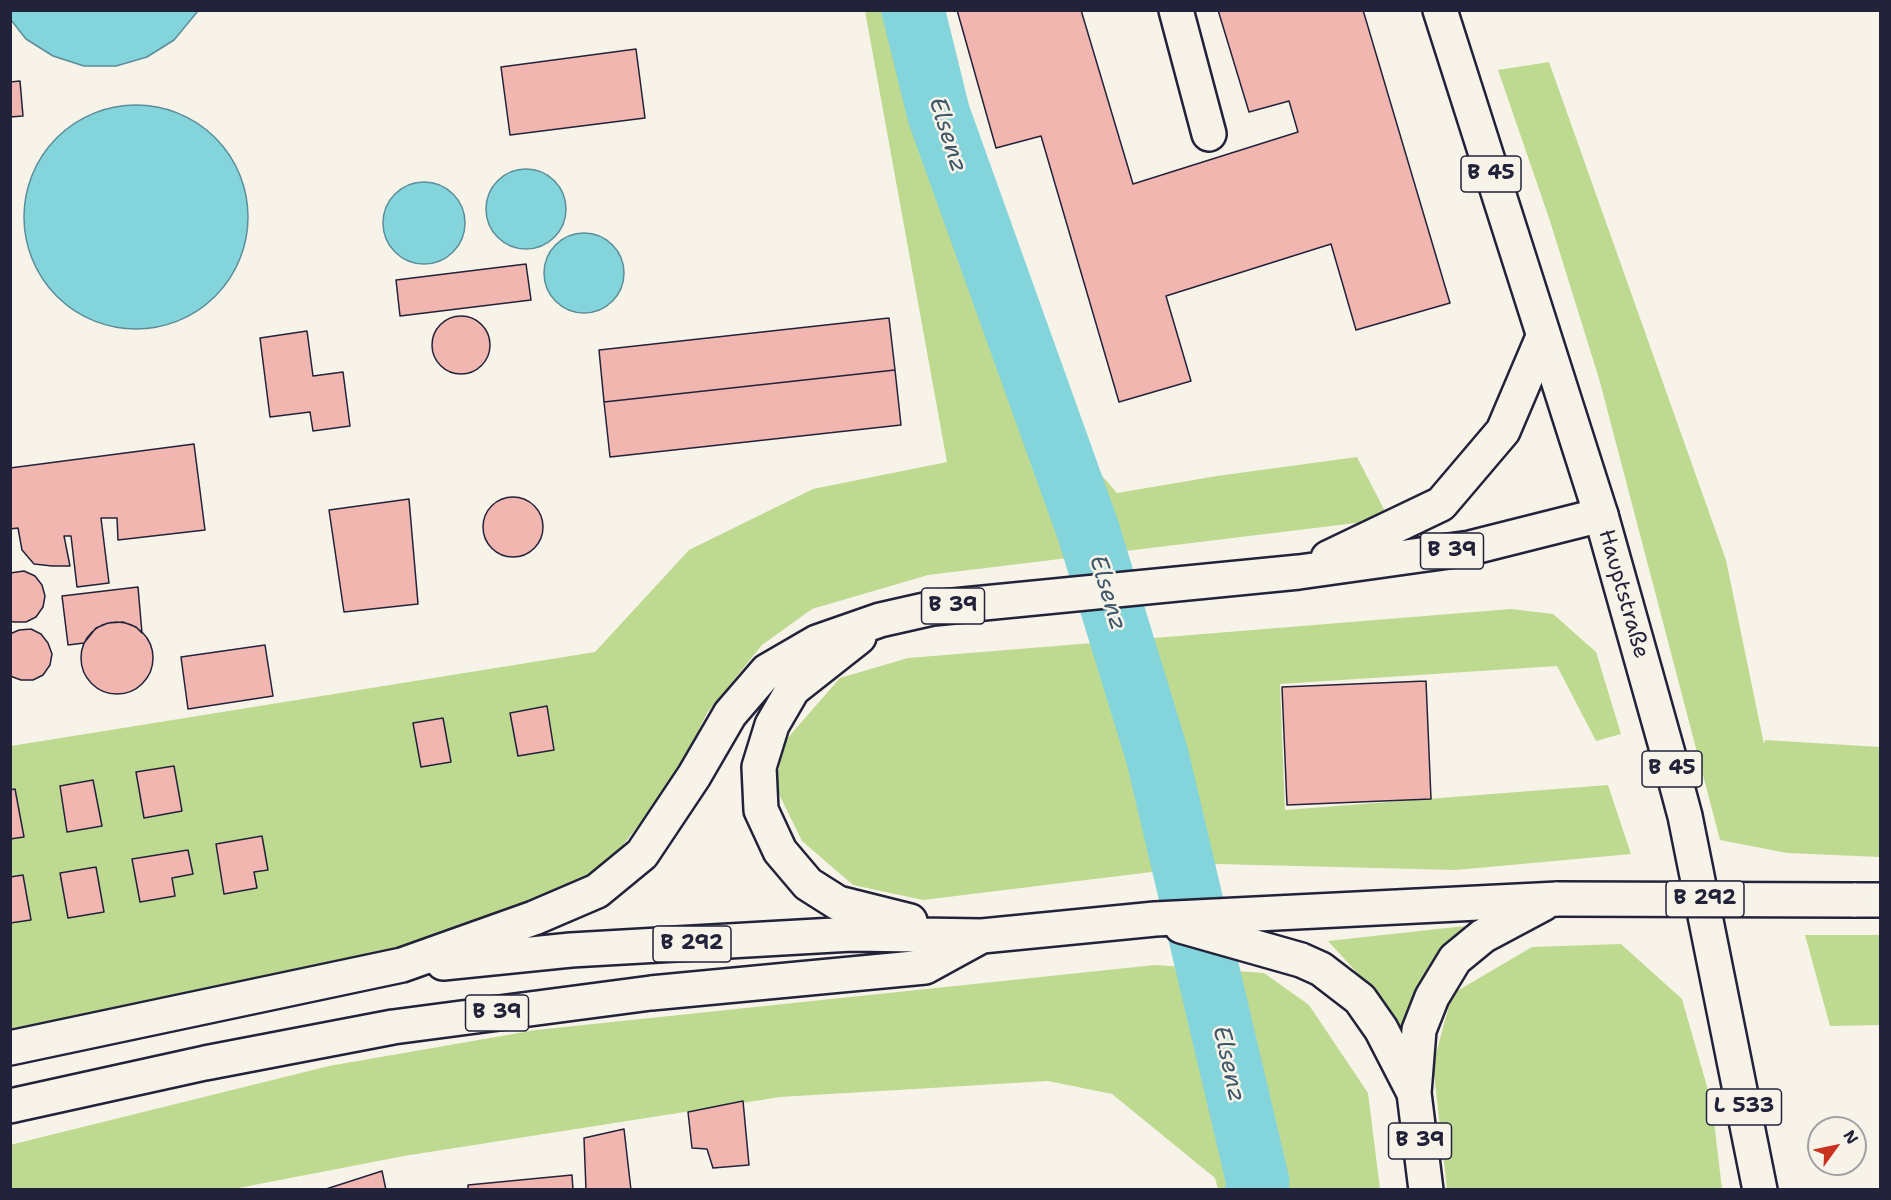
<!DOCTYPE html>
<html>
<head>
<meta charset="utf-8">
<style>
  body { margin:0 }
  #map { position:relative; width:1891px; height:1200px; overflow:hidden; background:#f7f3e8; font-family:"Shantell Sans",sans-serif }
  canvas { display:block }
  .frame { position:absolute; inset:0; border:12px solid #22223b; pointer-events:none }
  .north { position:absolute; left:1807px; top:1116px; width:60px; height:60px; box-sizing:border-box; background:#f7f3e8; border:2px solid #a29fa3; border-radius:50%; rotate:57deg; font-size:16px; font-weight:700; line-height:24px; text-align:center; color:#22223b }
  .north::after { content:''; display:block; margin:auto; width:21px; height:27px; background:#c8321e; clip-path:polygon(50% 0,100% 100%,50% 72%,0 100%) }
</style>
</head>
<body>
<div id="map">
<canvas width="1891" height="1200"></canvas>
<div class="frame"></div>
<div class="north">N</div>
</div>
<script>
const g = document.querySelector('canvas').getContext('2d');
g.lineJoin = 'round';
function paint(path, color) {
  g.fillStyle = color;
  g.fill(path, 'evenodd');
}
function toPath(rows) {
  const path = new Path2D();
  for (const r of rows) {
    if (r.length === 3) {
      path.moveTo(r[0] + r[2], r[1]);
      path.arc(r[0], r[1], r[2], 0, 2 * Math.PI);
      continue;
    }
    path.moveTo(r[0], r[1]);
    for (let i = 2; i < r.length; i += 2) path.lineTo(r[i], r[i + 1]);
  }
  return path;
}
function trace(path, color, width, dash) {
  g.strokeStyle = color;
  g.lineWidth = width;
  g.lineCap = dash ? 'butt' : 'round';
  g.setLineDash(dash || []);
  g.stroke(path);
}
function drawText(font, color, halo, rows, align = 'center') {
  g.font = font + ' "Shantell Sans",sans-serif';
  g.lineWidth = 5;
  g.setLineDash([]);
  g.textBaseline = 'middle';
  g.strokeStyle = halo;
  g.fillStyle = color;
  for (const [text, x, y, turn = 0] of rows) {
    g.save();
    g.translate(x, y);
    g.rotate((+turn || 0) * Math.PI / 180);
    g.textAlign = isNaN(turn) ? turn : align;
    if (halo) g.strokeText(text, 0, 0);
    g.fillText(text, 0, 0);
    g.restore();
  }
}
paint(toPath([
  [865,11,940,11,968,130,1068,437,1117,493,1217,476,1357,457,1389,519,928,575,812,609,762,645,707,713,674,780,623,845,583,882,474,931,11,1029,11,746,595,652,689,550,813,489,947,462],
  [1549,62,1726,560,1764,744,1765,740,1880,747,1880,857,1787,853,1720,840,1600,382,1550,221,1498,70],
  [1511,609,1553,614,1596,652,1621,734,1596,741,1557,666,1280,684,1285,810,1608,785,1631,854,1456,870,1217,864,923,900,853,885,802,841,775,786,785,741,840,678,908,658],
  [1465,926,1424,984,1407,1050,1371,988,1328,941],
  [1805,935,1880,935,1880,1025,1830,1026],
  [1621,944,1682,999,1712,1104,1722,1189,1447,1189,1433,1065,1452,994,1532,947],
  [1155,965,1264,973,1309,1005,1368,1093,1380,1189,1218,1189,1215,1178,1112,1094,1048,1081,780,1097,404,1156,233,1189,11,1189,10,1145,329,1066,536,1030]
]), '#beda91');
const water = toPath([
  [10,11,11,10,198,11,174,40,147,57,116,66,84,66,53,56,26,39,11,20,10,11],
  [136,217,112],
  [526,209,40],
  [424,223,41],
  [584,273,40]
]);
paint(water, '#83d4db');
trace(water, '#5c8d9b', 1.5);
trace(toPath([
  [913,10,939,115,1088,530,1157,755,1258,1182,1257,1190]
]), '#83d4db', 63);
const building = toPath([
  [957,10,1081,10,1133,184,1298,132,1289,101,1249,112,1218,10,1363,10,1450,303,1356,330,1331,244,1166,296,1191,381,1119,402,1041,136,996,148,957,10],
  [636,49,645,118,510,135,501,67,636,49],
  [20,81,23,116,10,117,10,82,20,81],
  [526,264,531,300,400,316,396,280,526,264],
  [461,345,29],
  [889,318,895,370,604,402,599,350,889,318],
  [307,331,313,376,343,372,350,426,313,431,310,412,270,417,260,338,307,331],
  [895,370,901,425,610,457,604,402,895,370],
  [194,444,205,530,118,540,117,518,101,518,109,583,77,587,71,536,64,536,70,566,52,566,34,564,22,550,18,528,10,529,10,468,194,444],
  [513,527,30],
  [409,499,418,604,344,612,329,510,409,499],
  [24,571,35,576,42,585,45,596,43,607,36,617,26,622,14,622,10,621,10,573,24,571],
  [138,587,142,633,136,627,123,622,108,623,96,628,84,643,68,645,62,596,138,587],
  [117,658,36],
  [31,629,41,634,48,643,52,654,50,665,43,675,33,680,21,680,10,676,10,634,19,630,31,629],
  [265,645,273,696,188,709,181,657,265,645],
  [1426,681,1431,799,1287,805,1282,687,1426,681],
  [547,706,554,750,518,756,510,713,547,706],
  [443,718,451,762,421,767,413,723,443,718],
  [174,766,182,811,144,818,136,772,174,766],
  [93,780,102,826,67,832,60,786,93,780],
  [15,789,24,837,10,839,10,790,15,789],
  [262,836,268,870,254,872,257,888,224,894,216,844,262,836],
  [188,850,193,874,172,878,175,896,140,902,132,859,188,850],
  [96,867,104,912,68,918,60,873,96,867],
  [23,875,31,920,10,923,10,877,23,875],
  [743,1101,749,1165,713,1168,707,1149,692,1148,688,1112,743,1101],
  [624,1129,631,1190,586,1190,584,1138,624,1129],
  [382,1171,386,1190,323,1190,382,1171],
  [572,1175,573,1190,468,1190,468,1185,572,1175]
]);
paint(building, '#f1b6af');
trace(building, '#22223b', 1.5);
const minor = toPath([
  [1176,10,1209,134]
]);
const major = toPath([
  [1440,10,1601,515,1674,775,1685,816,1760,1190]
]);
const highway = toPath([
  [1328,558,1441,504,1503,431,1543,337],
  [859,637,793,689,772,725,759,767,761,810,780,851,808,884,838,903,910,921],
  [1853,900,1880,900],
  [1181,926,1301,960,1321,969,1360,999,1381,1029,1414,1093],
  [443,963,571,950,852,934,982,936,1155,919,1558,899],
  [10,1048,402,965,534,918,597,891,642,854,694,776,730,714,767,671,817,642,880,620,933,608,1299,572,1470,548,1601,515],
  [10,1106,205,1063,393,1027,651,993,925,967,978,938],
  [1426,1190,1414,1093,1419,1030,1432,997,1455,959,1483,936,1543,904]
]);
trace(minor, '#22223b', 38);
trace(major, '#22223b', 38);
trace(highway, '#22223b', 38);
trace(minor, '#f7f3e8', 33);
trace(major, '#f7f3e8', 33);
trace(highway, '#f7f3e8', 33);
const highwayBridge = toPath([
  [1558,899,1853,900]
]);
trace(highwayBridge, '#22223b', 38, []);
trace(highwayBridge, '#f7f3e8', 33);
for (const [x, y, w] of [
  [1491,174,60],
  [1452,551,63],
  [953,606,63],
  [1672,769,60],
  [1705,899,78],
  [692,944,78],
  [497,1013,63],
  [1744,1107,75],
  [1420,1141,63]
]) {
  const box = new Path2D();
  box.roundRect(x - w / 2, y - 18, w, 36, 4.5);
  g.fillStyle = '#f7f3e8';
  g.fill(box);
  trace(box, '#22223b', 1.5);
}
drawText('bold 21px', '#22223b', null, [
  ["B 45",1491,174],
  ["B 39",1452,551],
  ["B 39",953,606],
  ["B 45",1672,769],
  ["B 292",1705,899],
  ["B 292",692,944],
  ["B 39",497,1013],
  ["L 533",1744,1107],
  ["B 39",1420,1141]
]);
drawText('22px', '#22223b', '#f7f3e8', [
  ["Hauptstraße",1623,594,74]
]);
drawText('italic 24px', '#3f576b', '#f7f3e8', [
  ["Elsenz",947,135,72],
  ["Elsenz",1107,593,73],
  ["Elsenz",1228,1064,77]
]);
</script>
</body>
</html>
